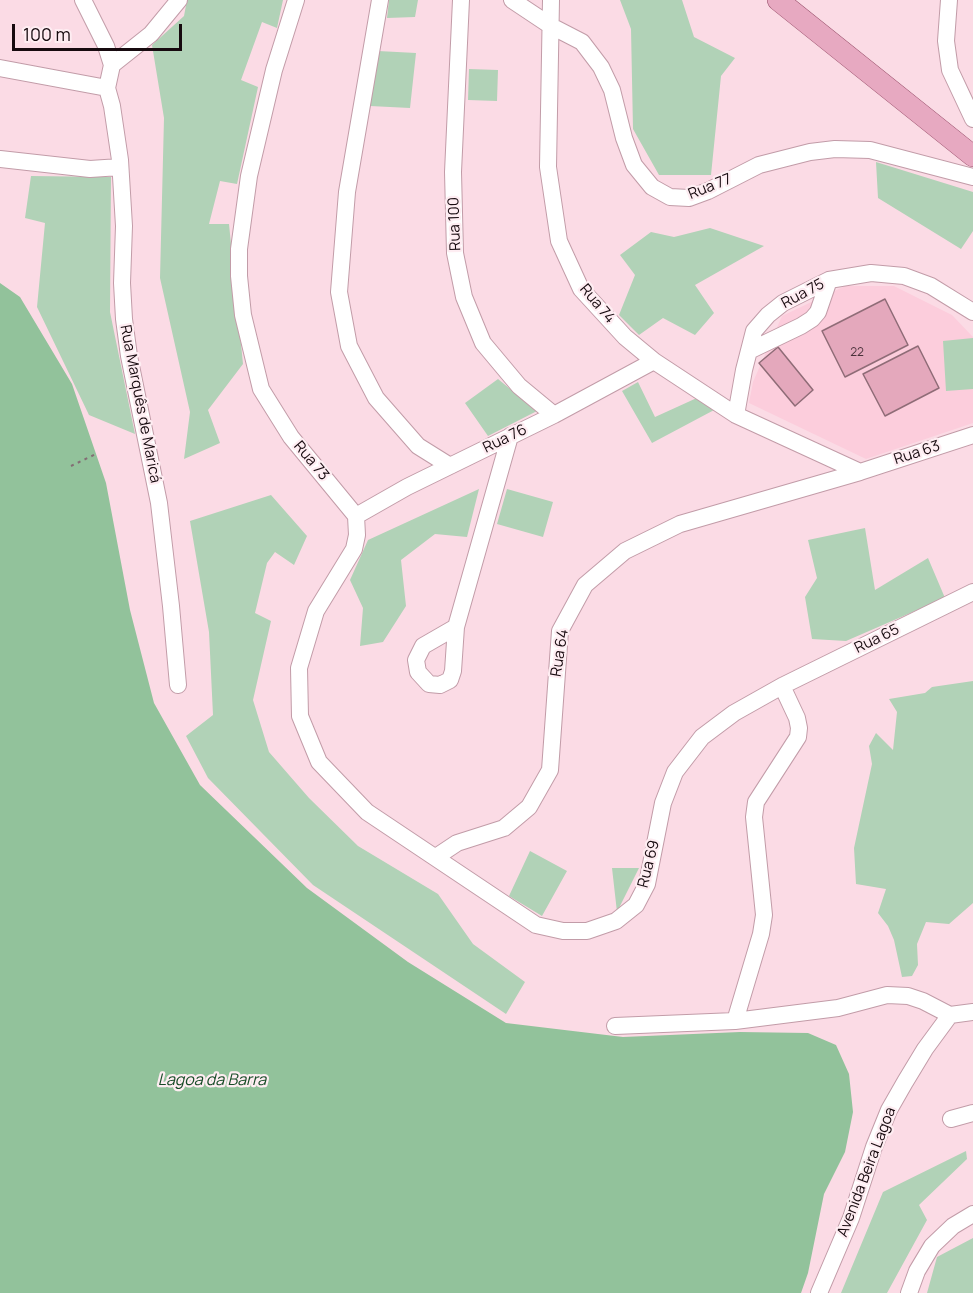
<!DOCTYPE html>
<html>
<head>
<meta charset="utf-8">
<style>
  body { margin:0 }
  #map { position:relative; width:973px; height:1293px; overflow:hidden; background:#fbdbe5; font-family:Manrope,sans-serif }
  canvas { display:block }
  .scale { position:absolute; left:12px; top:24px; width:170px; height:27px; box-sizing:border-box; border:3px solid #170a0f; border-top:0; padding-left:8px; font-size:18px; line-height:21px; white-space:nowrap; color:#170a0f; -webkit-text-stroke:4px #feedf2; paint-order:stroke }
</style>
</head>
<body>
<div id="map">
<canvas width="973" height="1293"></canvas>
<div class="scale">100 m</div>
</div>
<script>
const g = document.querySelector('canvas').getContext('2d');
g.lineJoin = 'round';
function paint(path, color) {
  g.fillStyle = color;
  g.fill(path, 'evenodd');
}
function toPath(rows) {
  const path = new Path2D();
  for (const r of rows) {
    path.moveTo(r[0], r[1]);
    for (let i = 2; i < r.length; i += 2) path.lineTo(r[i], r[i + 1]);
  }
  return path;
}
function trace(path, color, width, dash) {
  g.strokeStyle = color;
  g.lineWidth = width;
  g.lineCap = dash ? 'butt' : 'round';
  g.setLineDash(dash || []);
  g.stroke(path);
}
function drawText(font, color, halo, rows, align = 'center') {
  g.font = font + ' Manrope,sans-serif';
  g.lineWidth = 4.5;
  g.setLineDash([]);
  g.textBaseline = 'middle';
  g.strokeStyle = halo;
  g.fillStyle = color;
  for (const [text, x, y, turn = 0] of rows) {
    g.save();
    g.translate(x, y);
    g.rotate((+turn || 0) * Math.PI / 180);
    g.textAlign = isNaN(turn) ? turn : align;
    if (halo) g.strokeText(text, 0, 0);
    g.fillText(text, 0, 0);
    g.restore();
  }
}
paint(toPath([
  [845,286,894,286,952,315,973,337,973,423,866,459,749,403,753,382,782,316]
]), '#fccddc');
paint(toPath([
  [187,0,283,0,277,28,262,22,241,80,258,87,237,184,220,181,209,224,229,224,243,364,208,410,220,443,184,459,190,412,160,278,164,118,152,45,184,16],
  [389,0,418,0,415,17,387,18],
  [620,0,682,0,694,37,735,58,721,76,711,175,659,175,633,129,631,29],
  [378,51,416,53,410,108,370,106],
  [469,69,498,70,497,101,468,100],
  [876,162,973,192,973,231,961,249,878,198],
  [31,176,111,177,110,312,135,434,89,415,37,307,45,223,25,218],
  [710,228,764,246,695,285,714,313,695,335,663,318,639,335,619,315,635,275,620,255,651,232,674,237],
  [973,338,973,389,946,391,943,341],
  [498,379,537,411,488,436,465,403],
  [638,382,655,417,699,397,716,409,652,443,622,391],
  [479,489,467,537,435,534,401,560,406,606,383,642,360,646,363,608,350,580,368,540],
  [507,489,553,502,543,537,497,524],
  [271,495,307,536,294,565,275,552,267,563,255,613,271,621,253,700,269,752,309,798,358,846,438,894,473,944,525,982,506,1014,313,885,208,778,186,736,213,715,209,632,190,521],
  [865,528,875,590,928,558,945,598,846,641,812,639,805,597,817,578,808,540],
  [973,681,973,903,949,924,926,922,917,944,918,965,912,976,902,977,894,940,888,926,878,913,886,889,856,884,854,848,872,764,869,746,876,733,893,750,897,712,889,699,925,693,932,687],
  [530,851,567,871,542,916,509,896],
  [612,868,639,868,617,912],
  [966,1151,967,1159,919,1205,927,1220,887,1293,841,1293,883,1192],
  [973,1238,973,1293,927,1293,937,1257]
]), '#b1d2b7');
paint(toPath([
  [0,283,20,297,72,384,106,483,130,610,154,703,200,785,307,888,408,962,506,1023,623,1037,740,1032,808,1033,836,1045,849,1074,853,1112,845,1152,824,1194,808,1273,801,1293,0,1293]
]), '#92c29b');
const building = toPath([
  [885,299,908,345,845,377,822,331,885,299],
  [918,346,939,388,885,416,863,374,918,346],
  [778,347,813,390,795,406,759,363,778,347]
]);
paint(building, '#e4a8bc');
trace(building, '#8f6c77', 1.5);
const minor = toPath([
  [83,0,106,46,112,65],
  [296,0,274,70,249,176,239,249,239,276,243,315,261,389,291,437,356,516,357,535,354,549,316,611,299,668,300,716,319,762,367,812,536,925,563,931,587,931,616,921,636,905,647,884,663,803,675,772,702,737,734,713,782,686,973,592],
  [380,0,347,192,339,292,349,346,376,398,418,446,450,466],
  [461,0,453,172,455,253,464,297,483,343,519,386,554,415],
  [512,0,551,26,582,42,601,67,612,90,624,138,634,165,652,187,670,197,689,198,708,191,759,165,810,152,835,149,870,150,973,177],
  [551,0,548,167,559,241,581,289,625,337,654,361,736,415,860,472],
  [949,0,946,41,950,70,973,119],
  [0,68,107,88],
  [0,159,90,169,120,167],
  [749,351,801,326,812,319,818,312,829,280],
  [736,415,744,370,754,331,768,315,783,303,829,280,871,273,904,276,931,286,973,312],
  [356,516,407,487,554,415,654,361],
  [456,627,423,646,416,660,418,672,429,684,440,685,450,680,453,671,456,627,510,436],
  [178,685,171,606,159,503,129,356,124,319,122,283,124,226,120,160,112,106,107,88,112,65,151,34,179,0],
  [436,857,457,843,504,828,529,807,550,770,560,631,585,585,625,551,680,524,860,472,973,435],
  [735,1021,761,934,764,915,754,817,756,802,798,737,799,728,797,718,782,686],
  [615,1026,735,1021,838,1008,887,995,908,996,923,1001,950,1015],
  [951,1119,973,1113],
  [819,1293,851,1218,874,1147,889,1110,905,1082,925,1049,950,1015,973,1012],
  [909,1293,917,1271,932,1246,953,1226,973,1214]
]);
const major = toPath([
  [778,0,973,156]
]);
trace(minor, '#c29ca8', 18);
trace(major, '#944c67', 22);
trace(toPath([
  [71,466,96,454]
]), '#836d74', 2, [3, 4.5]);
trace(minor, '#fff', 16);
trace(major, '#e7a9c1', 21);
drawText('12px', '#4a323a', null, [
  ["22",857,353]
]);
drawText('15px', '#170a0f', '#feedf2', [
  ["Rua 77",710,187,-22],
  ["Rua 100",455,224,-92],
  ["Rua 75",803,294,-28],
  ["Rua 74",597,304,50],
  ["Rua Marquês de Maricá",140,404,79],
  ["Rua 76",505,439,-26],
  ["Rua 63",917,453,-18],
  ["Rua 73",311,461,50],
  ["Rua 65",877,639,-26],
  ["Rua 64",560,653,-81],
  ["Rua 69",649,864,-76],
  ["Avenida Beira Lagoa",867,1172,-69]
]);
drawText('italic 16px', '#164b26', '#feedf2', [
  ["Lagoa da Barra",212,1081]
]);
</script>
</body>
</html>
